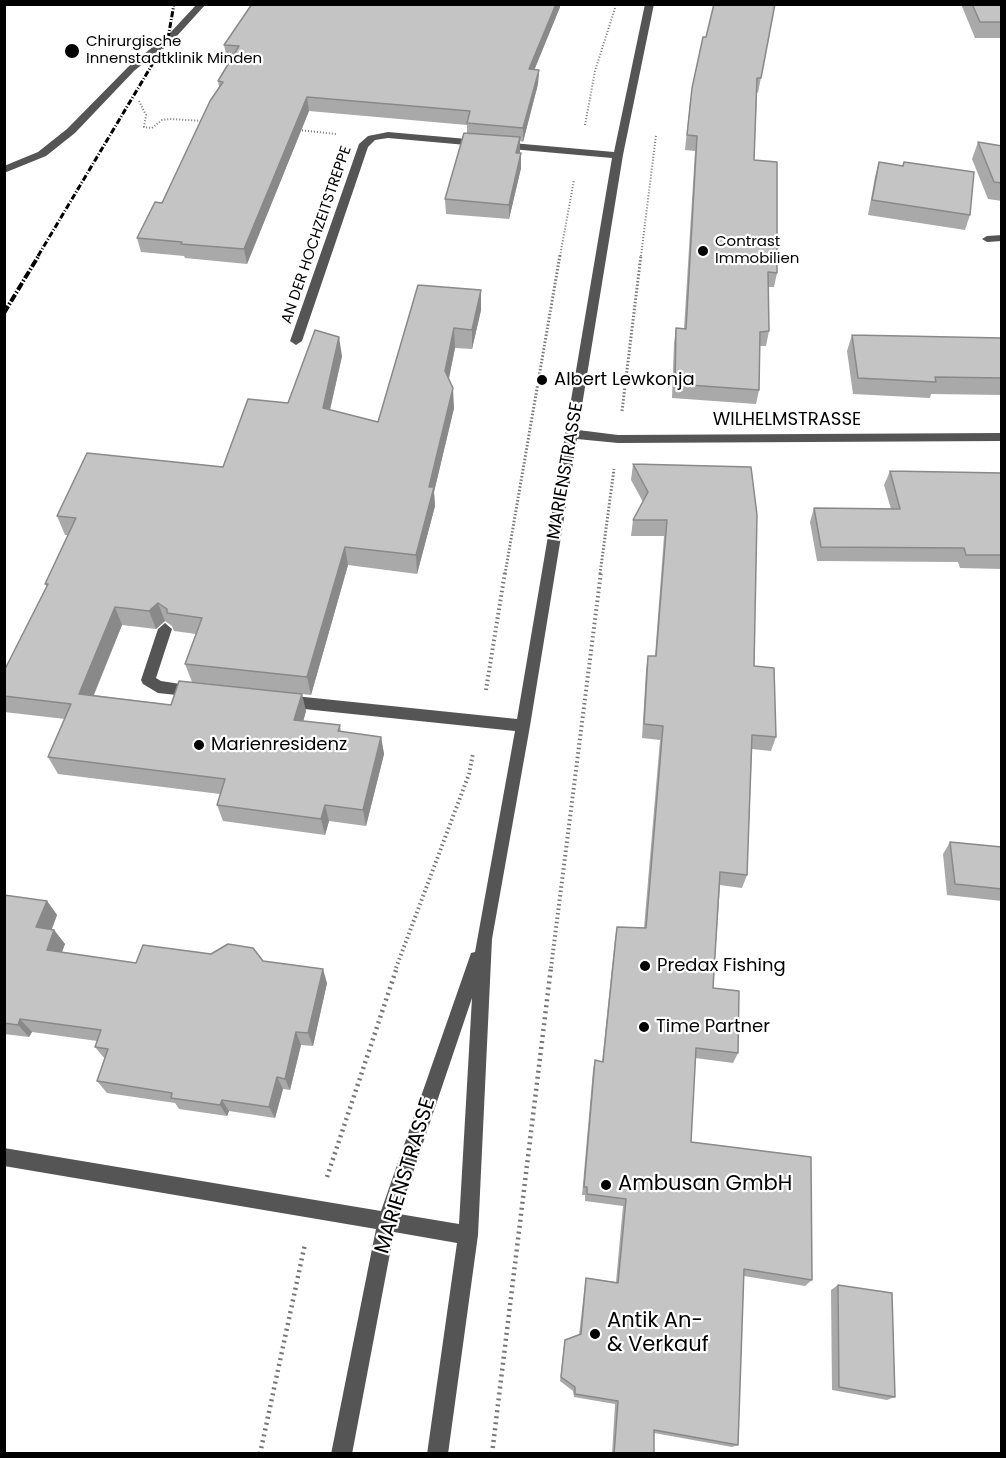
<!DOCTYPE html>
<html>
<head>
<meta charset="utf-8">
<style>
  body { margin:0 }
  #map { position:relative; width:1006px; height:1458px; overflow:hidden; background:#fff; font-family:Poppins,sans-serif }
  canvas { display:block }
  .frame { position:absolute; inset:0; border:6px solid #000; pointer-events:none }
</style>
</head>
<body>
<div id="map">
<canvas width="1006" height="1458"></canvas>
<div class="frame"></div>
</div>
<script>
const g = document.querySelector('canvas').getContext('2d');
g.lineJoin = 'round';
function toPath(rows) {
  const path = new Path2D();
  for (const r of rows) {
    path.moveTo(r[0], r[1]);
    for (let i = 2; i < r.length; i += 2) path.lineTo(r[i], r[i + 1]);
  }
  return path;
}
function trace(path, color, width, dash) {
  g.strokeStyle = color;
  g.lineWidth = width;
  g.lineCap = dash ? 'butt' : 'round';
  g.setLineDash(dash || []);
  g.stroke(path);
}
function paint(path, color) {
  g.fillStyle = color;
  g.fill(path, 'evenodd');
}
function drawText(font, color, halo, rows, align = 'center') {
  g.font = font + ' Poppins,sans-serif';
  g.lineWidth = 4.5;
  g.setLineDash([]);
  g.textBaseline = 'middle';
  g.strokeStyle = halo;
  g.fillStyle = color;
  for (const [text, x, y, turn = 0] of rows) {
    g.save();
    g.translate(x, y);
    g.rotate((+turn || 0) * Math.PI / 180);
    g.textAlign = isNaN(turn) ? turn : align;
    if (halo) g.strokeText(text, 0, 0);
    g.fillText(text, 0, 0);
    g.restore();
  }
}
trace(toPath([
  [139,101,146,115,144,127,152,128,162,120,170,119,204,121],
  [585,125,595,71,615,8],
  [299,130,336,134],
  [560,256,574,180],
  [641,256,656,135]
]), '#777', 2, [1, 2]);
trace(toPath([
  [622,411,641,255],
  [505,574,560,255],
  [600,574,614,469]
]), '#777', 3, [1.5, 2]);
trace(toPath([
  [486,690,505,572],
  [396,968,469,774,473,753],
  [551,968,601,572]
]), '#777', 4, [1.5, 3]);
trace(toPath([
  [327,1177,397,967],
  [260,1454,305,1244],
  [492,1454,551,967]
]), '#777', 4.5, [2, 4]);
paint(toPath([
  [197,4,206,4,176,37,134,71,75,133,46,156,4,173,4,166,38,152,67,129,128,67,170,33,197,4],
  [645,4,654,4,623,155,578,430,618,435,1002,433,1002,441,618,443,577,439,530,726,492,939,478,1235,448,1454,427,1454,457,1243,394,1232,352,1454,331,1454,376,1229,4,1166,4,1148,381,1211,469,959,471,953,475,952,515,731,285,707,280,705,278,701,280,697,285,695,517,719,612,158,388,138,375,140,368,147,302,341,296,345,290,341,359,144,368,136,388,132,614,152,645,4],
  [472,998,459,1224,399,1214,472,998],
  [1002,235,1002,241,987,242,982,239,987,236,1002,235],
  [165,623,172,629,156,678,161,681,200,687,202,691,200,695,195,697,158,693,143,684,141,680,158,629,165,623]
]), '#555');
trace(toPath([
  [38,256,168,38,174,4]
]), '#000', 3, [6, 2, 1, 2]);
trace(toPath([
  [4,313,39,255]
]), '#000', 4, [8, 2, 1.5, 2]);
paint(toPath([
  [775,4,758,93,757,92,754,160,777,273,774,287,768,287,769,331,766,346,760,346,759,390,756,404,672,398,674,343,676,328,684,329,695,151,685,150,690,102,706,37],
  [961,4,1002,4,1002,38,975,38],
  [560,7,534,70,539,70,538,84,523,142,520,141,520,153,521,153,521,168,509,219,446,214,445,199,467,133,467,125,309,111,247,264,185,258,184,256,141,252,137,238,162,203,219,87,218,81,232,59,227,59,224,45],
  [978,142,1002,146,1002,201,988,199,972,159],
  [879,162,903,166,970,215,965,230,868,215,875,177],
  [481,290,481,310,472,349,455,348,449,379,454,408,434,492,435,506,417,574,348,565,311,695,192,682,185,664,196,634,174,631,172,626,165,621,156,629,122,625,94,695,171,705,306,711,303,721,340,725,341,732,381,737,384,754,366,826,329,821,325,835,223,821,217,805,220,794,58,774,48,757,65,719,4,712,4,671,47,587,45,584,68,535,65,535,57,516,223,467,288,403,342,356,330,410,378,422],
  [852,335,1002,338,1002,395,931,394,930,398,853,394,847,351],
  [633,464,754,666,776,737,771,751,752,749,747,875,742,888,720,885,713,988,738,1053,733,1063,695,1058,691,1142,812,1280,805,1286,744,1276,738,1445,732,1447,654,1433,654,1454,612,1454,615,1404,574,1397,573,1391,560,1381,564,1345,565,1340,579,1335,585,1284,586,1278,616,1282,623,1206,585,1201,585,1195,582,1195,593,1070,595,1060,602,1062,615,938,617,927,644,928,660,740,642,738,646,670,648,656,655,656,664,536,631,536,633,520,643,502,631,480],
  [890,471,1002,473,1002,569,960,568,958,562,817,561,810,522,814,508,891,509,884,485],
  [950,842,1002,847,1002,901,947,895,943,854],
  [4,895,47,901,57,915,52,929,54,930,65,944,62,952,136,963,263,961,327,983,313,1046,301,1045,290,1090,283,1089,275,1118,229,1111,227,1116,179,1109,175,1103,107,1093,97,1081,105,1059,95,1047,97,1041,32,1032,29,1037,4,1034],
  [838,1285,895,1397,887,1400,832,1390,831,1290]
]), '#a9a9a9');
paint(toPath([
  [556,4,560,4,560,7,529,83,529,69],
  [539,70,538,84,523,142,523,128],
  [307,97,309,111,247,264,244,249],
  [520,137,520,152,516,168,516,153],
  [521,153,521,168,509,219,509,205],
  [481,290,481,310,472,349,472,330],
  [454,328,455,348,446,391,445,371],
  [339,337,342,356,326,427,323,408],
  [453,388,454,408,434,492,435,506,417,574,416,555,429,487],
  [345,547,348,565,311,695,307,677],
  [158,603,165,621,156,629,149,611],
  [115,607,122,625,87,711,79,694],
  [302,694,306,711,299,737,294,720],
  [381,737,384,754,366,826,363,810],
  [325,805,329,821,325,835,321,819],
  [47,901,57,915,47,941,36,927],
  [54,930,65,944,57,964,47,950],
  [323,969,327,983,313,1046,308,1033],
  [20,1019,32,1032,29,1037,18,1025],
  [296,1032,301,1045,290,1090,285,1079],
  [277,1077,283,1089,275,1118,269,1107],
  [222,1100,229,1111,227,1116,220,1105]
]), '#898989');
const building = toPath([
  [252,4,556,4,529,69,539,70,523,128,467,123,470,111,307,97,244,249,181,244,182,242,137,238,155,202,162,203,210,101,223,82,218,81,239,46,224,45,252,4],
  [714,4,775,4,761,78,757,78,754,160,777,162,777,273,768,272,769,331,760,332,759,390,675,384,676,328,686,329,697,136,687,135,692,88,703,37,706,37,714,4],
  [972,4,1002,4,1002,22,980,22,972,4],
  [464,133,520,137,516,153,521,153,509,205,445,199,464,133],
  [978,142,1002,146,1002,183,994,182,978,142],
  [879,162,903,166,904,162,974,172,970,215,872,200,879,162],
  [418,285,481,290,472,330,454,328,445,371,453,388,429,487,434,487,416,555,345,547,307,677,185,664,202,618,167,613,167,609,158,603,149,611,115,607,79,694,171,705,179,681,302,694,294,720,340,725,338,731,381,737,363,810,325,805,321,819,217,805,225,779,48,757,71,704,4,696,4,671,48,584,45,584,76,518,57,516,87,453,223,467,248,399,288,403,315,330,339,337,323,408,378,422,418,285],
  [852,335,1002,338,1002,378,935,377,936,382,858,378,852,335],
  [633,464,751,467,757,515,754,666,774,668,776,737,752,735,747,875,720,872,713,988,739,991,738,1053,696,1048,691,1142,811,1157,812,1280,744,1269,738,1445,654,1430,654,1454,614,1454,618,1401,575,1394,575,1387,561,1377,565,1340,581,1334,586,1278,618,1283,626,1199,587,1194,587,1187,584,1187,595,1060,603,1062,617,927,646,928,663,726,644,724,648,656,656,656,667,520,633,520,648,492,633,464],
  [890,471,1002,473,1002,555,966,555,964,548,821,547,814,508,900,509,890,471],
  [950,842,1002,847,1002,889,955,884,950,842],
  [4,895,47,901,36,927,54,930,47,950,136,963,143,945,211,954,228,944,253,948,263,961,323,969,308,1033,296,1032,285,1079,277,1077,269,1107,222,1100,220,1105,171,1098,172,1093,97,1081,108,1049,95,1047,101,1030,20,1019,18,1025,4,1023,4,895],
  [838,1285,892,1293,895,1397,839,1387,838,1285]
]);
paint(building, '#c4c4c4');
trace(building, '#898989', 1.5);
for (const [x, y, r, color] of [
  [72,51,8,"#000"],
  [703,251,6,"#000"],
  [542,380,6,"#000"],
  [199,745,6,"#000"],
  [645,966,6,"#000"],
  [644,1027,6,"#000"],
  [606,1185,6,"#000"],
  [595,1334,6,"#000"]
]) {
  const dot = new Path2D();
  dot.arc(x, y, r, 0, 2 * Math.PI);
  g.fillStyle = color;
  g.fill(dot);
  trace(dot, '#fff', 2);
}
drawText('15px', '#000', '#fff', [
  ["Chirurgische",86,42],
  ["Innenstadtklinik Minden",86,59],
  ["Contrast",715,242],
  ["Immobilien",715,259]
], 'left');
drawText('15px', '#000', '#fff', [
  ["AN DER HOCHZEITSTREPPE",317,235,-71]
]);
drawText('18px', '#000', '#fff', [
  ["Albert Lewkonja",554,380],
  ["Marienresidenz",211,745],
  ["Predax Fishing",657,966],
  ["Time Partner",656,1027]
], 'left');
drawText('18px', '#000', '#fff', [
  ["WILHELMSTRASSE",787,420],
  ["MARIENSTRASSE",566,471,-80]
]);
drawText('21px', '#000', '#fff', [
  ["MARIENSTRASSE",406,1176,-73]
]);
drawText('21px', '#000', '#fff', [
  ["Ambusan GmbH",618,1185],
  ["Antik An-",607,1322],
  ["& Verkauf",607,1346]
], 'left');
</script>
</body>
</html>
